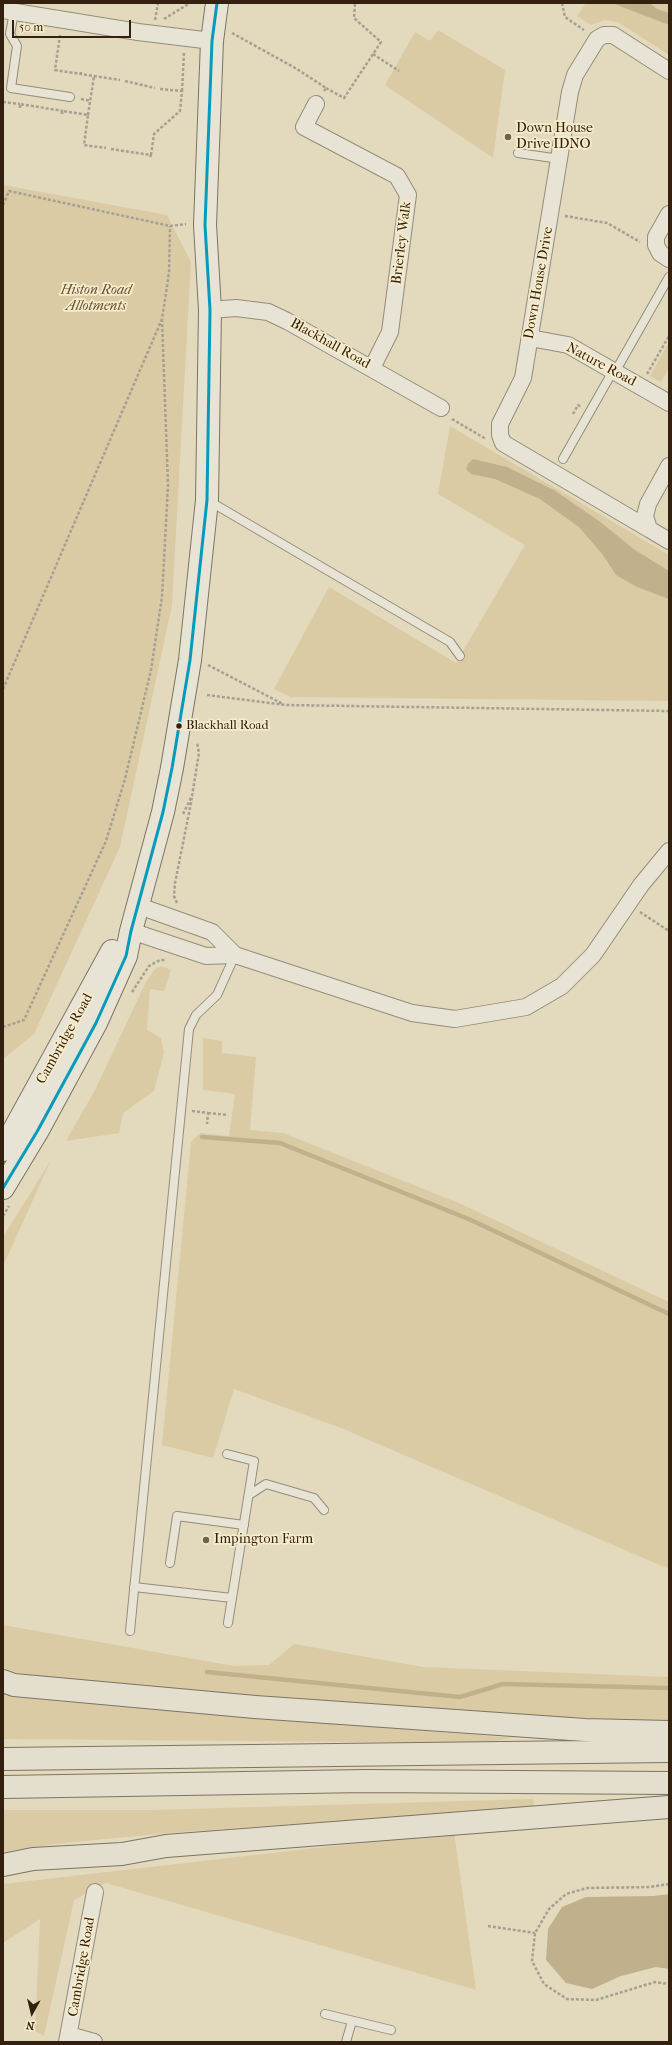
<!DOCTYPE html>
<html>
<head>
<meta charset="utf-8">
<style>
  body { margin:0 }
  #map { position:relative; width:672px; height:2045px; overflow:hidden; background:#e3d9bc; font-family:"IM FELL French Canon",serif }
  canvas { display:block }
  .frame { position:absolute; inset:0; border:4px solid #33200f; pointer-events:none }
  .north { position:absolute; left:12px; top:1993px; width:40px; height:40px; -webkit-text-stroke:3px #f7ecca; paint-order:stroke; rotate:188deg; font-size:11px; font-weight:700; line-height:16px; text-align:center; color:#33200f }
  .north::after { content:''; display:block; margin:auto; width:14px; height:18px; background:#33200f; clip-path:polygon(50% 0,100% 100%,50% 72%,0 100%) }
  .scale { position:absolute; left:12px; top:20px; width:119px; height:18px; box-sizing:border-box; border:2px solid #33200f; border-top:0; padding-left:5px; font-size:12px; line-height:14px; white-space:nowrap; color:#33200f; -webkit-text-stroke:3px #f7ecca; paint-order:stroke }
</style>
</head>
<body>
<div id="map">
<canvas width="672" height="2045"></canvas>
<div class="frame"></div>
<div class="north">N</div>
<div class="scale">50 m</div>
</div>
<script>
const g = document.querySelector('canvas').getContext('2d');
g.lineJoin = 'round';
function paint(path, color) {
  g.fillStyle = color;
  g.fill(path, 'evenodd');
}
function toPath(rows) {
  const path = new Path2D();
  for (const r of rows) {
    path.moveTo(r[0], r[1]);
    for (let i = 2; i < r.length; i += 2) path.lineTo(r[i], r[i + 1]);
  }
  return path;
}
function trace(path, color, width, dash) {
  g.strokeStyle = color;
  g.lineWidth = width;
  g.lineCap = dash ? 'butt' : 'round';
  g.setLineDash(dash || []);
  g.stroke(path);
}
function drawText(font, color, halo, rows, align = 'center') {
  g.font = font + ' "IM FELL French Canon",serif';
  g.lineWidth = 3.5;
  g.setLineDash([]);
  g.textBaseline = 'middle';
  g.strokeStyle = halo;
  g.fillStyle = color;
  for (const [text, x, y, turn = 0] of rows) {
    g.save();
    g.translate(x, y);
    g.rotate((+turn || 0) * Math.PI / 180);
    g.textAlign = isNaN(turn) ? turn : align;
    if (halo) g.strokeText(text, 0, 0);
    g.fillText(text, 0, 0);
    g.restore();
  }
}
paint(toPath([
  [586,3,669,3,669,55,618,22,604,20,591,25,577,16],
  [438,30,505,70,493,158,385,85,415,32,430,41],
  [3,185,167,215,191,262,172,605,120,847,34,1034,3,1059],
  [669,342,669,368,661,382,650,376],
  [450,426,669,555,669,701,291,697,274,689,329,587,456,663,525,545,438,494],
  [162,966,171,970,164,991,150,989,147,1030,161,1038,164,1053,154,1091,123,1113,119,1133,66,1141,95,1090,146,982,155,969],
  [203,1038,222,1041,222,1053,256,1057,250,1130,283,1133,461,1204,669,1302,669,1569,341,1428,234,1389,213,1458,162,1445,191,1142,200,1133,229,1136,235,1094,203,1090],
  [51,1160,3,1266,3,1237],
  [3,1625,234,1666,269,1665,294,1644,423,1667,669,1677,669,1722,466,1712,269,1698,21,1674,3,1668],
  [3,1693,13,1697,138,1708,514,1738,480,1743,3,1739],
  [533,1799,534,1807,168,1833,64,1843,3,1852,3,1810,153,1810],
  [454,1832,476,1990,106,1883,74,1900,44,2036,35,2031,40,1919,3,1943,3,1884]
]), '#dacba5');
paint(toPath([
  [612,3,650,3,657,9,669,13,669,25],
  [473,459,507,467,554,490,599,521,635,550,669,571,669,599,637,587,616,575,603,555,579,527,540,499,495,479,471,474,466,469,468,464],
  [669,1894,669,1969,656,1967,621,1976,592,1989,566,1983,546,1960,548,1929,562,1907,586,1897,654,1896]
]), '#c0b08c');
trace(toPath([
  [202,1137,280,1143,471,1220,669,1314],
  [207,1672,460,1697,503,1684,669,1688]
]), '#c0b08c', 4.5);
const lane = toPath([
  [14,12,10,34,17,46,11,88,70,97],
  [518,153,560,159],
  [615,372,669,277],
  [563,459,613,371],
  [209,501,450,642,460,656],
  [249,1495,266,1484,314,1498,324,1510],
  [170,1563,177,1516,244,1525],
  [134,1587,232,1598,254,1461,227,1454],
  [228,1623,232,1598],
  [130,1631,189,1029,196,1015,217,995,235,955],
  [325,2014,391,2030],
  [346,2042,352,2021]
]);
const street = toPath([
  [3,10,138,32,212,41],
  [316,104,304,127,397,176,408,195,390,332,372,368],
  [669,214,656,237,656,245,660,253,669,259],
  [210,310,236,308,268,312,287,321,441,408],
  [530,338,568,345,669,403],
  [669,466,648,504,645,516,649,529,669,541],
  [649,529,503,443,500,435,500,424,523,378,570,92,575,75,597,39,604,35,613,35,669,71],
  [139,906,212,932,235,955],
  [131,931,206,956,235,955,412,1013,455,1019,526,1007,562,986,593,955,641,885,669,851],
  [69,2035,94,2042],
  [67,2042,95,1892]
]);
const secondary = toPath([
  [3,1150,112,951],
  [3,1188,38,1130,96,1023,126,956,131,931,163,812,172,768,190,660,207,500,210,310,205,225,212,41,217,3]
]);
const highway = toPath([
  [3,1681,14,1685,255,1707,585,1730,669,1732],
  [3,1759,669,1751],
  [3,1787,365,1781,669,1783],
  [3,1865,33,1859,122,1854,166,1846,669,1807]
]);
trace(lane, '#948d7b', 10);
trace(street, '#948d7b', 18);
trace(secondary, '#7c7463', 24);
trace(highway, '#7c7463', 24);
trace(toPath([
  [562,3,565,17,584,30],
  [164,19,190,3],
  [155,20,158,3],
  [232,33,297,69,326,88,324,91],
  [60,35,55,70,81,74],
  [373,54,399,71],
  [81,72,81,74,120,80],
  [125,81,155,88],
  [326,88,344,98,381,42,354,18,355,3],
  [182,91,184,53],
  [81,99,91,101],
  [3,102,20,104],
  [20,108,20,104,63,111],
  [62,114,62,111,88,115,84,145,106,148],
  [88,115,94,76],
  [111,149,151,155,150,157],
  [151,155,154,134,180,111,182,91,160,89],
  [3,205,9,191,170,226,186,224],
  [565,216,607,223,640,242],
  [647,374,669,336],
  [573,414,578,405,581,407],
  [452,419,486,439],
  [208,665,283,704],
  [3,689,162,319,169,273,170,226],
  [207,695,286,705,669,711],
  [183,814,192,796,199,753,197,742],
  [177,903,174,896,175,883,192,798],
  [640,912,669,931],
  [132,992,149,966,160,960,166,960],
  [3,1027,24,1020,106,841,125,779,151,670,162,597,168,485,162,319],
  [192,1111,208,1113,207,1124],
  [208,1113,228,1115],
  [3,1216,9,1206],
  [669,1884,650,1887,587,1888,566,1894,549,1909,535,1933,532,1961,544,1984,567,1999,596,2000,655,1982,669,1984],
  [488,1926,535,1933]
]), '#a6a094', 2.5, [3, 2]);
trace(lane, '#e7e3d5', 8);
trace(street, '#e7e3d5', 16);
trace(secondary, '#e7e3d5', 22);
trace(highway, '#e3decd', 22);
trace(toPath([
  [3,1188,38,1130,96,1023,126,956,131,931,163,812,172,768,190,660,207,500,210,310,205,225,212,41,217,3]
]), '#059bbb', 3);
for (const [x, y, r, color] of [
  [508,137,4,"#71614c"],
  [179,726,3.5,"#33200f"],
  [206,1540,4,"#71614c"]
]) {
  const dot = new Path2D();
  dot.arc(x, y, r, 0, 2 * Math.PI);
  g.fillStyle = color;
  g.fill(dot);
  trace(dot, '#f7ecca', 1.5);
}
drawText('13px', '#33200f', '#f7ecca', [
  ["Blackhall Road",186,726]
], 'left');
drawText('14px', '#33200f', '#f7ecca', [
  ["Down House",516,129],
  ["Drive IDNO",516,145],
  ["Impington Farm",214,1540]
], 'left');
drawText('14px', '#33200f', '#f7ecca', [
  ["Brierley Walk",402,243,-83],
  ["Down House Drive",539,283,-80],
  ["Blackhall Road",330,344,29],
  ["Nature Road",601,365,28],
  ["Cambridge Road",65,1039,-61],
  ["Cambridge Road",82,1967,-80]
]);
drawText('italic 14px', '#635036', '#f7ecca', [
  ["Histon Road",96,291],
  ["Allotments",96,307]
]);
</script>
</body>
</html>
